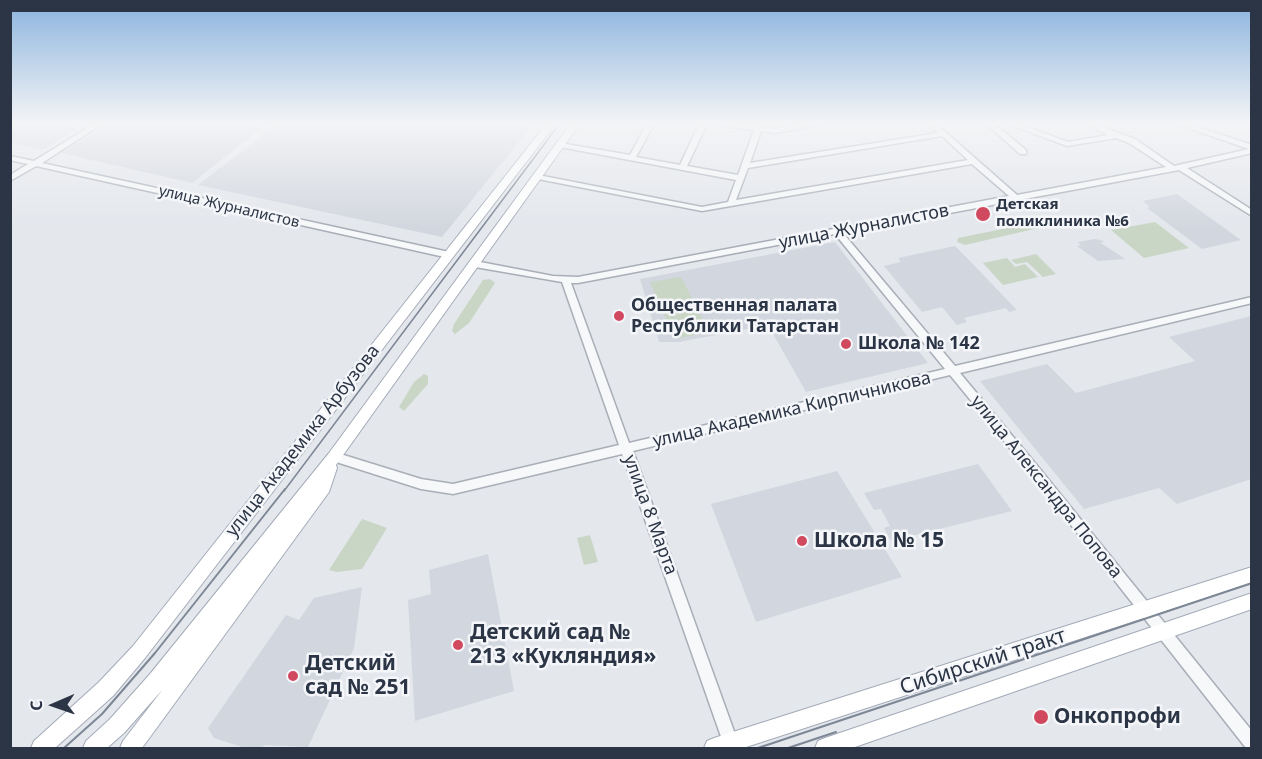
<!DOCTYPE html>
<html>
<head>
<meta charset="utf-8">
<style>
  body { margin:0 }
  #map { position:relative; width:1262px; height:759px; overflow:hidden; background:#e4e7ec; font-family:"Noto Sans",sans-serif }
  canvas { display:block }
  .frame { position:absolute; inset:0; border:12px solid #2b3545; pointer-events:none }
  .north { position:absolute; left:24px; top:675px; width:60px; height:60px; -webkit-text-stroke:4px #f4f6f9; paint-order:stroke; rotate:268deg; font-size:16px; font-weight:700; line-height:24px; text-align:center; color:#2b3545 }
  .north::after { content:''; display:block; margin:auto; width:21px; height:27px; background:#2b3545; clip-path:polygon(50% 0,100% 100%,50% 72%,0 100%) }
</style>
</head>
<body>
<div id="map">
<canvas width="1262" height="759"></canvas>
<div class="frame"></div>
<div class="north">С</div>
</div>
<script>
const g = document.querySelector('canvas').getContext('2d');
g.lineJoin = 'round';
function paint(path, color) {
  g.fillStyle = color;
  g.fill(path, 'evenodd');
}
function toPath(rows) {
  const path = new Path2D();
  for (const r of rows) {
    path.moveTo(r[0], r[1]);
    for (let i = 2; i < r.length; i += 2) path.lineTo(r[i], r[i + 1]);
  }
  return path;
}
function trace(path, color, width, dash) {
  g.strokeStyle = color;
  g.lineWidth = width;
  g.lineCap = dash ? 'butt' : 'round';
  g.setLineDash(dash || []);
  g.stroke(path);
}
function drawText(font, color, halo, rows, align = 'center') {
  g.font = font + ' "Noto Sans",sans-serif';
  g.lineWidth = 5;
  g.setLineDash([]);
  g.textBaseline = 'middle';
  g.strokeStyle = halo;
  g.fillStyle = color;
  for (const [text, x, y, turn = 0] of rows) {
    g.save();
    g.translate(x, y);
    g.rotate((+turn || 0) * Math.PI / 180);
    g.textAlign = isNaN(turn) ? turn : align;
    if (halo) g.strokeText(text, 0, 0);
    g.fillText(text, 0, 0);
    g.restore();
  }
}
paint(toPath([
  [11,122,88,122,43,150,11,143],
  [111,122,269,122,192,183,61,153],
  [280,122,535,122,442,237,198,185],
  [1177,194,1241,240,1202,249,1147,208,1150,207,1143,201],
  [1095,239,1104,241,1101,243,1125,259,1098,261,1077,246,1081,245,1078,242],
  [835,242,928,363,806,392,768,325,679,342,659,342,640,279],
  [955,246,965,256,1017,310,1009,312,1006,308,964,318,967,322,957,325,942,307,922,312,884,266,901,262,898,258],
  [1251,316,1251,479,1177,504,1159,488,1084,509,980,381,1047,364,1076,393,1195,361,1169,337],
  [978,464,1012,511,891,541,884,528,890,526,881,509,874,510,864,493],
  [837,471,902,577,756,622,711,504],
  [488,554,514,691,415,721,408,600,431,594,429,570],
  [362,587,354,648,308,747,265,745,260,748,245,748,214,738,208,728,286,615,299,620,314,598]
]), '#d2d6de');
paint(toPath([
  [1037,222,1047,226,965,245,957,242,958,238],
  [1155,222,1189,248,1144,258,1111,230],
  [1036,254,1056,274,1043,277,1027,262,1016,264,1011,260],
  [1007,258,1015,267,1025,264,1038,277,1003,285,983,263],
  [681,277,709,332,675,339,650,282],
  [490,279,495,283,469,323,455,334,452,331,454,324,483,280],
  [424,374,428,376,428,384,404,411,399,407,414,382],
  [362,519,387,528,362,569,337,572,329,570],
  [590,535,598,562,584,565,577,538]
]), '#c9d6c5');
const minor = toPath([
  [97,122,105,122,42,163,449,252,453,255,449,258,36,166,10,181,10,175,28,164,10,160,10,156,34,161,97,122],
  [648,122,655,122,636,157,680,165,700,122,726,122,756,126,757,122,764,122,763,127,775,129,816,122,833,122,775,133,761,131,750,163,938,133,927,122,934,122,1017,195,1166,167,1129,143,1116,138,1067,146,1003,122,1013,122,1068,142,1108,135,1079,122,1089,122,1135,139,1174,166,1249,149,1171,122,1182,122,1252,145,1252,153,1187,168,1252,210,1252,216,1179,170,843,233,955,366,1252,297,1252,303,960,373,1039,468,1252,731,1252,748,1246,748,1031,474,950,375,633,451,740,748,725,748,622,454,453,494,421,489,330,460,328,457,330,454,334,452,421,479,453,484,619,445,562,282,475,267,472,266,471,264,472,262,475,261,553,276,578,277,1009,196,972,164,702,211,538,179,534,177,538,175,702,207,728,202,736,180,560,147,556,145,560,143,630,155,648,122],
  [707,124,754,130,738,175,687,166,707,124],
  [942,136,968,160,736,200,748,168,942,136],
  [835,234,945,369,629,443,571,283,578,283,835,234],
  [984,122,992,122,1026,150,1026,154,1020,154,984,122]
]);
const major = toPath([
  [548,122,557,122,145,658,113,696,55,748,31,748,34,741,99,682,133,646,548,122],
  [572,122,581,122,336,465,337,468,329,492,142,748,120,748,123,741,163,689,124,733,107,748,83,748,86,741,110,719,150,674,329,453,572,122],
  [1252,567,1252,583,743,748,704,748,707,741,714,738,1252,567],
  [1252,593,1252,609,852,748,815,748,818,741,825,738,1252,593]
]);
trace(minor, '#a9aeb7', 3);
trace(major, '#a3abb8', 2);
paint(minor, '#f7f8fa');
paint(major, '#fff');
trace(toPath([
  [284,491,561,122]
]), '#7d8796', 1.5);
trace(toPath([
  [64,748,102,714,155,653,285,489],
  [758,748,1252,583],
  [788,748,836,732]
]), '#7d8796', 2);
const sky = g.createLinearGradient(0, 0, 0, 228);
sky.addColorStop(0, '#8bb4dd');
sky.addColorStop(0.54, '#f3f4f6');
sky.addColorStop(1, '#f3f4f600');
g.fillStyle = sky;
g.fillRect(0, 0, 1262, 228);
for (const [x, y, r, color] of [
  [983,214,8,"#d1495e"],
  [619,316,6,"#d1495e"],
  [846,344,6,"#d1495e"],
  [802,541,6,"#d1495e"],
  [458,645,6,"#d1495e"],
  [293,676,6,"#d1495e"],
  [1041,717,8,"#d1495e"]
]) {
  const dot = new Path2D();
  dot.arc(x, y, r, 0, 2 * Math.PI);
  g.fillStyle = color;
  g.fill(dot);
  trace(dot, '#f4f6f9', 2);
}
drawText('bold 15px', '#2b3545', '#f4f6f9', [
  ["Детская",996,205],
  ["поликлиника №6",996,222]
], 'left');
drawText('15px', '#2b3545', '#f4f6f9', [
  ["улица Журналистов",229,207,13]
]);
drawText('18px', '#2b3545', '#f4f6f9', [
  ["улица Журналистов",864,227,-11],
  ["улица Академика Кирпичникова",792,410,-13],
  ["улица Академика Арбузова",303,441,-52],
  ["улица Александра Попова",1046,487,51],
  ["улица 8 Марта",650,515,70]
]);
drawText('bold 18px', '#2b3545', '#f4f6f9', [
  ["Общественная палата",631,306],
  ["Республики Татарстан",631,327],
  ["Школа № 142",858,344]
], 'left');
drawText('bold 21px', '#2b3545', '#f4f6f9', [
  ["Школа № 15",814,541],
  ["Детский сад №",470,633],
  ["213 «Кукляндия»",470,657],
  ["Детский",305,664],
  ["сад № 251",305,688],
  ["Онкопрофи",1054,717]
], 'left');
drawText('21px', '#2b3545', '#f4f6f9', [
  ["Сибирский тракт",983,662,-18]
]);
</script>
</body>
</html>
